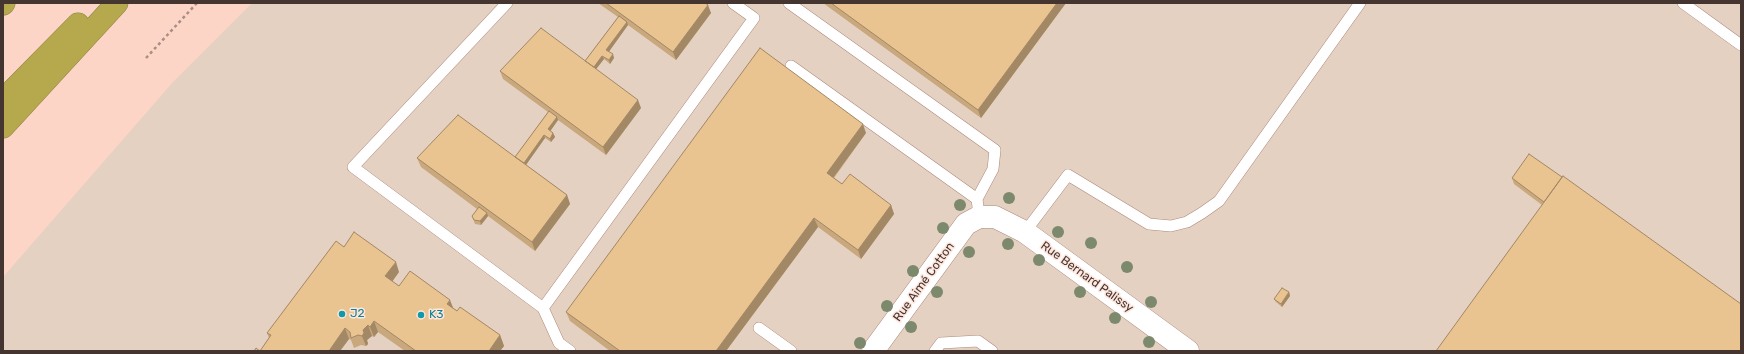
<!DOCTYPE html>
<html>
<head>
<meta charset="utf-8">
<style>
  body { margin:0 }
  #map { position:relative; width:1744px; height:354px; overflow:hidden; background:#fcd5c7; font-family:Rubik,sans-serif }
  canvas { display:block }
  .frame { position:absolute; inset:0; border:4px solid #443530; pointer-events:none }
</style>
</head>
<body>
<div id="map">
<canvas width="1744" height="354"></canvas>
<div class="frame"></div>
</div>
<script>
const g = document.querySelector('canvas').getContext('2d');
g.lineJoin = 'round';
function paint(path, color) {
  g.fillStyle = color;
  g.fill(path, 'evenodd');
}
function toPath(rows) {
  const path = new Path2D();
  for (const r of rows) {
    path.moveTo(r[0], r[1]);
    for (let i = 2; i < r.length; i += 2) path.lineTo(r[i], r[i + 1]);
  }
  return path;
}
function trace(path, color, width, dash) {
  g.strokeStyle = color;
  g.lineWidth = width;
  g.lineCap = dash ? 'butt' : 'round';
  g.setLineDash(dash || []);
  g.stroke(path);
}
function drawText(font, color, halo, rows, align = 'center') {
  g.font = font + ' Rubik,sans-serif';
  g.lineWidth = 3;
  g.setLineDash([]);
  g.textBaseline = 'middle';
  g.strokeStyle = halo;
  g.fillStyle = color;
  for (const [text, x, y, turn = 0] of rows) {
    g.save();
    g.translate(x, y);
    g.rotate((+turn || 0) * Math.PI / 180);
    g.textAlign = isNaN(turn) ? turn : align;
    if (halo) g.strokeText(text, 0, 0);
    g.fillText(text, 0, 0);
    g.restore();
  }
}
paint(toPath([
  [252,3,1741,3,1741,351,3,351,3,277,173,82]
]), '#e5d1c2');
const service = toPath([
  [507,3,353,167,543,308,559,343,570,351],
  [789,3,995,150,993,169,977,199],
  [1683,3,1741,45],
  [791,66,977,199,978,207],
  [1025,232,1068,175,1149,224,1171,226,1187,222,1202,213,1219,201,1360,3],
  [543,308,754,18,733,3],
  [759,328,791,351],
  [935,351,941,343,978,341,992,351]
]);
const minor = toPath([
  [873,351,966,224,979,217,995,217,1025,232,1188,351]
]);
const motorway = toPath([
  [3,4,4,3],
  [3,100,78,24],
  [3,127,117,3]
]);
trace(service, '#ad8a7c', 12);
trace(minor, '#ad8a7c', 23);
trace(motorway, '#8d8043', 23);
trace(toPath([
  [146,58,197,3]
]), '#aa8d83', 2.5, [3, 3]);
trace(service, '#fff', 11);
trace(minor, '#fff', 22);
trace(motorway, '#b5a84d', 22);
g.fillStyle = '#7c896c';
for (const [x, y] of [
  [1009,198],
  [960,205],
  [943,228],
  [1058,232],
  [1091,243],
  [1008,244],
  [969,252],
  [1039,260],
  [1127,267],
  [913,271],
  [937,292],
  [1080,292],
  [1151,302],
  [887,306],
  [1115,318],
  [911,327],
  [1149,342],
  [860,343]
]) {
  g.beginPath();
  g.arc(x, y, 6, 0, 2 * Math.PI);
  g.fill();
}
paint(toPath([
  [598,3,705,3,711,13,676,60,628,25,609,51,614,58,610,64,604,59,596,69,641,108,606,155,558,120,550,131,553,133,555,137,551,142,545,138,526,165,567,195,570,204,535,251,488,216,481,225,475,224,472,216,477,209,421,167,417,158,515,157,548,112,503,79,500,71,585,61,618,17],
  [823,3,1066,3,981,118],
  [866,133,834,178,842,184,891,205,894,214,861,259,818,227,726,351,610,351,570,321,566,312],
  [1562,177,1542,205,1514,184,1512,178],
  [399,272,392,281,399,286,453,308,500,335,504,346,500,351,405,351,378,332,374,337,372,336,367,340,368,344,366,346,361,345,354,348,351,340,349,339,340,351,254,351,260,351,269,338,267,333],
  [1289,292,1290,296,1282,307,1276,302,1274,299]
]), '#c8a87c');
paint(toPath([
  [1057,3,1066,3,981,118,978,110],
  [708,5,711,13,676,60,673,52],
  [627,22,628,25,608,53,606,50],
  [613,54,614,58,610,64,609,60],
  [602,56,604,59,593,73,592,69],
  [638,100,641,108,606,155,603,147],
  [557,117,558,120,549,133,548,129],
  [863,124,866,133,830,182,827,173],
  [553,133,555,137,551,142,550,139],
  [544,135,545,138,523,169,522,166],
  [567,195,570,204,535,251,532,242],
  [891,205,894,214,861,259,858,250],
  [487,213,488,216,481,225,480,221],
  [814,218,818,227,726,351,716,351],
  [396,262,399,272,389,286,385,276],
  [1289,292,1290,296,1282,307,1281,304],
  [450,300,454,310,447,304],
  [374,321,378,332,374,337,370,327],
  [368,325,372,336,367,340,368,344,366,346,362,336,363,330],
  [345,328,349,339,340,351,329,351],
  [500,335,504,346,500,351,489,351]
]), '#a38865');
const building = toPath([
  [606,3,705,3,708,5,673,52,606,3],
  [831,3,1057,3,978,110,831,3],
  [619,16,627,22,606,50,613,54,609,60,602,56,594,67,585,61,619,16],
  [541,28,638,100,603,147,500,71,541,28],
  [760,48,863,124,827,173,842,184,850,174,891,205,858,250,814,218,716,351,620,351,566,312,760,48],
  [549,111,557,117,548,129,553,133,550,139,544,135,524,163,515,157,549,111],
  [458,115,567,195,532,242,417,158,458,115],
  [1529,154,1562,177,1544,202,1512,178,1529,154],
  [1563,176,1741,304,1741,351,1436,351,1563,176],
  [479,207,487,213,480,221,474,220,472,216,479,207],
  [354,232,396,262,385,276,399,286,410,271,450,300,447,304,457,311,460,307,500,335,489,351,416,351,374,321,370,327,368,325,363,330,364,333,362,336,358,335,351,338,350,332,345,328,329,351,254,351,256,348,260,351,271,335,267,333,336,241,344,247,354,232],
  [1282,288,1289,292,1281,304,1274,299,1282,288]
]);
paint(building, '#e9c390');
trace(building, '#a38865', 1);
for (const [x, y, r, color] of [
  [342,314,4,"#0f9aa8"],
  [421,315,4,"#0f9aa8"]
]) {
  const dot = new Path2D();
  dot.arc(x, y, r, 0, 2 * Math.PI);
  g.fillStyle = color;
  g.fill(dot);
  trace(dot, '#fee6dd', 1.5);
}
drawText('12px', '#443530', '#fee6dd', [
  ["Rue Bernard Palissy",1087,277,36],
  ["Rue Aimé Cotton",924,282,-54]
]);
drawText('12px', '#0d838f', '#fee6dd', [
  ["J2",350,314],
  ["K3",429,315]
], 'left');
</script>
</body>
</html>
